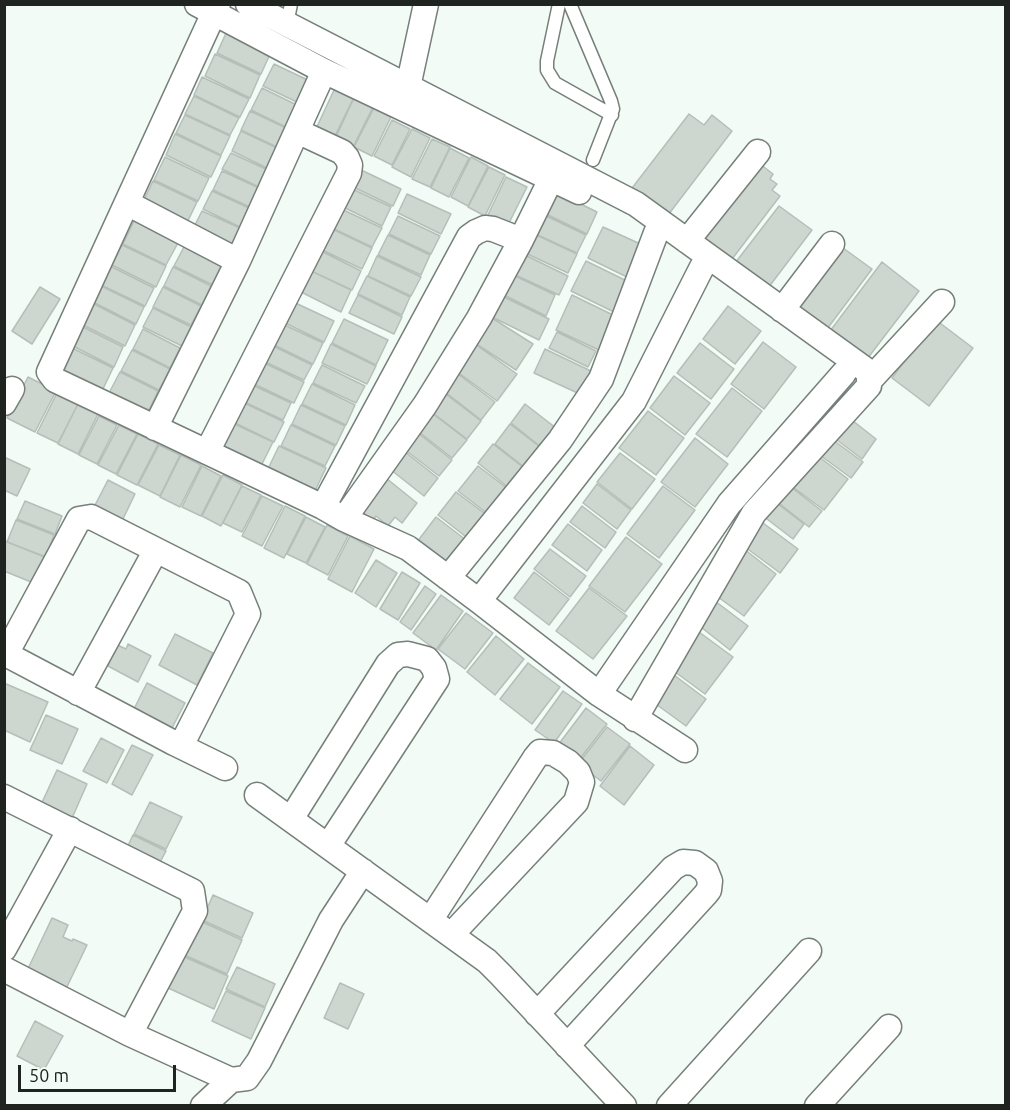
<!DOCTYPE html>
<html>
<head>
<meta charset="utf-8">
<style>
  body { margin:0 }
  #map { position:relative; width:1010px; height:1110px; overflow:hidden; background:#f2fbf5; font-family:Ubuntu,sans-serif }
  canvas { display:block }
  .frame { position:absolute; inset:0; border:6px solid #202421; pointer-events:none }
  .scale { position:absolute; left:18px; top:1065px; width:158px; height:27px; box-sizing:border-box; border:3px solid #202421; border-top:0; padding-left:8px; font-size:18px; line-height:21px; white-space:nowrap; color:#202421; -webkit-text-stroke:4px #f2fbf5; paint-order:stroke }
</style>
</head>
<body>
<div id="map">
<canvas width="1010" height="1110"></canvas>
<div class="frame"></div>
<div class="scale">50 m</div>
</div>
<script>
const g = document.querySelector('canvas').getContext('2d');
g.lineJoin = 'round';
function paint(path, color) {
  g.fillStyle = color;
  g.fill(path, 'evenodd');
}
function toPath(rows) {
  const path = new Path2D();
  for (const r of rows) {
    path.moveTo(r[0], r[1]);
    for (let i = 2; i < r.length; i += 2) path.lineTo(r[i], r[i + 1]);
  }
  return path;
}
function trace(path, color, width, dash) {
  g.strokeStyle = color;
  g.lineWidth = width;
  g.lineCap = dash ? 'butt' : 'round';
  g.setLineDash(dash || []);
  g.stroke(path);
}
const building = toPath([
  [227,31,271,52,261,74,217,53,227,31],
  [215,54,260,75,250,98,205,76,215,54],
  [274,64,312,82,301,104,263,86,274,64],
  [202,77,249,99,240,117,194,95,202,77],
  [262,88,301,107,290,129,251,110,262,88],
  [335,88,354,97,332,142,314,133,335,88],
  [194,96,239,118,230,135,185,114,194,96],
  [354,98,373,107,353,147,335,139,354,98],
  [374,108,391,117,372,156,354,147,374,108],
  [250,111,288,129,279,148,241,130,250,111],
  [689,114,704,125,712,115,732,131,665,219,629,192,689,114],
  [185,115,230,136,221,155,176,133,185,115],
  [392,120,410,129,392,165,374,156,392,120],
  [412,129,430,138,411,177,392,167,412,129],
  [241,131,279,149,269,169,232,151,241,131],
  [175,134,221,156,211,177,166,155,175,134],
  [432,139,450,147,430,187,412,179,432,139],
  [450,148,469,158,449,197,431,188,450,148],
  [231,153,270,171,261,188,222,169,231,153],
  [165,157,209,178,198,201,154,180,165,157],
  [471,157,488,166,468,206,451,197,471,157],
  [760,164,773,174,770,179,777,184,772,190,780,196,726,267,698,246,760,164],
  [489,167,505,175,485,216,468,207,489,167],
  [359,169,401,189,393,206,351,186,359,169],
  [222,171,261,189,252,208,213,190,222,171],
  [506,177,527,187,507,227,487,217,506,177],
  [153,181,197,202,184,229,140,208,153,181],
  [350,188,391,207,382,226,341,206,350,188],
  [552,190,597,212,587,234,542,212,552,190],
  [212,191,251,209,242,228,203,209,212,191],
  [407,194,451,214,441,234,398,213,407,194],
  [779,206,812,230,765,292,732,267,779,206],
  [339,208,382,228,372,247,330,227,339,208],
  [202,211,240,228,229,251,191,233,202,211],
  [540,213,586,235,577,253,531,232,540,213],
  [398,216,440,236,431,254,389,234,398,216],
  [135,219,179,241,166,265,123,244,135,219],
  [603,227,647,247,631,279,588,258,603,227],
  [330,228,372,248,362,269,320,249,330,228],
  [530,232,577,254,568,273,521,251,530,232],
  [388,235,430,255,421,275,378,255,388,235],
  [186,243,224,262,213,285,174,266,186,243],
  [122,245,166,266,156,287,112,265,122,245],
  [839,245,872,269,824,333,791,309,839,245],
  [319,250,361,271,352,290,309,270,319,250],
  [523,254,568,276,559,295,513,274,523,254],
  [377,256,421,277,411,296,368,276,377,256],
  [586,261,629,282,614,312,571,291,586,261],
  [882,262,919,291,864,363,827,335,882,262],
  [110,266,154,288,145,306,101,285,110,266],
  [173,267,211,286,202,305,164,286,173,267],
  [309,270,351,290,341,312,299,291,309,270],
  [511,274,555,295,546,316,502,294,511,274],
  [367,276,410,297,402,315,358,294,367,276],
  [101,286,144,307,136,324,93,302,101,286],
  [40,287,60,299,32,344,12,331,40,287],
  [163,287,201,306,191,325,153,307,163,287],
  [358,295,402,317,394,334,349,313,358,295],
  [500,295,549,319,539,340,490,316,500,295],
  [572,295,615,316,599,350,556,330,572,295],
  [289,300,334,321,324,342,279,320,289,300],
  [92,303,135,325,125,346,81,324,92,303],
  [728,306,761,331,735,364,703,339,728,306],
  [153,308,191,327,182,346,143,327,153,308],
  [492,318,533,344,516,370,475,343,492,318],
  [344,319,388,340,376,365,332,343,344,319],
  [936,320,973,348,929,406,892,378,936,320],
  [278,322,323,343,313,364,268,342,278,322],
  [81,326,123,347,114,367,71,345,81,326],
  [143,329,180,348,170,368,133,349,143,329],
  [557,332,596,351,588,367,549,348,557,332],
  [763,342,796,367,764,409,731,384,763,342],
  [700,343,734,369,711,399,677,373,700,343],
  [269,344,312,365,304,380,261,360,269,344],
  [331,344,376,366,367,384,322,363,331,344],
  [475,344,517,374,497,401,456,371,475,344],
  [70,347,113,368,102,391,59,370,70,347],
  [545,349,593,372,582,395,534,373,545,349],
  [132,350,170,369,159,390,121,371,132,350],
  [260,361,304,382,294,403,250,382,260,361],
  [322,365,365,386,356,403,313,383,322,365],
  [120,372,158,391,147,414,108,395,120,372],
  [458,374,495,402,481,420,444,391,458,374],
  [674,376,710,403,685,435,650,408,674,376],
  [28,377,56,391,35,432,7,418,28,377],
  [248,383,291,403,283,420,240,400,248,383],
  [312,384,355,405,346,425,302,404,312,384],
  [732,388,762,411,727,457,696,434,732,388],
  [443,392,481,421,467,439,429,410,443,392],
  [57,393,78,404,58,443,37,433,57,393],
  [238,400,284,422,274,442,229,420,238,400],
  [78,404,98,414,78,454,58,444,78,404],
  [525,404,556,428,541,447,511,423,525,404],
  [301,405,345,426,336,445,292,424,301,405],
  [428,410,467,440,452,458,414,428,428,410],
  [648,411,684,438,656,475,619,448,648,411],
  [99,416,117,425,97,464,79,455,99,416],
  [848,417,876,439,862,459,833,437,848,417],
  [228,421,273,442,260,468,216,446,228,421],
  [510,424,540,447,524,467,495,444,510,424],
  [119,425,137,434,116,474,98,465,119,425],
  [291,425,335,446,325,466,281,446,291,425],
  [413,429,452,460,439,476,400,446,413,429],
  [138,434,158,444,137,485,117,475,138,434],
  [829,437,863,462,851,478,817,453,829,437],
  [695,438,728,464,695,507,661,482,695,438],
  [493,444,524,468,509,488,478,463,493,444],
  [159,445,180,455,160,496,138,485,159,445],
  [279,446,326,468,313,495,266,473,279,446],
  [400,448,438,478,424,496,386,466,400,448],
  [620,453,655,479,632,509,597,482,620,453],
  [814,453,848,479,824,510,790,485,814,453],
  [181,455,201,465,180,507,160,497,181,455],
  [4,457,30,469,17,496,4,490,4,457],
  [202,466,221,476,201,516,182,507,202,466],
  [478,466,508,489,488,514,458,491,478,466],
  [381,474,417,503,402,523,395,517,388,526,376,516,373,520,355,506,381,474],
  [223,475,242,485,221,526,202,516,223,475],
  [108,480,135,494,121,523,93,509,108,480],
  [597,484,631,510,617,529,583,503,597,484],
  [787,484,822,511,809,527,775,500,787,484],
  [242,486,261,495,242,532,223,523,242,486],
  [663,486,695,510,659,558,627,534,663,486],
  [456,492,488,516,470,540,438,515,456,492],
  [262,496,283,506,262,546,242,536,262,496],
  [25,501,62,516,55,534,17,519,25,501],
  [774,501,804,524,793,539,763,516,774,501],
  [285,506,305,516,284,558,264,548,285,506],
  [582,506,616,532,605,548,570,522,582,506],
  [306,517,325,527,306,563,287,554,306,517],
  [436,517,466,540,447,565,417,542,436,517],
  [16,520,54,535,46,557,7,542,16,520],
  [763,523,798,549,780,573,745,547,763,523],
  [568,524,602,550,587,571,552,545,568,524],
  [327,525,348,536,328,575,307,564,327,525],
  [350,536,374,549,352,592,328,579,350,536],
  [626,537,662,564,625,612,589,586,626,537],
  [5,541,47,558,36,584,4,571,5,541],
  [550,549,586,576,570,597,534,569,550,549],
  [744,549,776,574,744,616,711,592,744,549],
  [376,560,397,573,376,607,355,593,376,560],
  [402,572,420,583,398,620,380,609,402,572],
  [534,572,569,599,549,625,514,598,534,572],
  [425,586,436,594,411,630,400,622,425,586],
  [589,588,627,616,593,659,556,631,589,588],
  [441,595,463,611,436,650,413,633,441,595],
  [715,601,748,626,730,650,697,624,715,601],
  [466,613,493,633,465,669,438,649,466,613],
  [699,632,733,657,705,694,671,669,699,632],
  [175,634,213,653,197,685,159,665,175,634],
  [496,636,524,659,495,695,467,672,496,636],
  [113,643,126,649,128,644,151,656,138,682,108,666,109,663,104,661,113,643],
  [528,663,560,687,532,724,500,699,528,663],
  [670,672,706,699,686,726,649,699,670,672],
  [4,683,48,702,30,742,4,730,4,683],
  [147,683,185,703,171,730,133,711,147,683],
  [563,691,582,704,554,743,535,730,563,691],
  [586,708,607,724,575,765,555,749,586,708],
  [46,715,78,729,62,764,30,750,46,715],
  [607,727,630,744,601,781,578,764,607,727],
  [101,738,124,750,107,783,83,771,101,738],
  [132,745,153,755,132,795,112,784,132,745],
  [630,746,654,765,624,805,600,786,630,746],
  [57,770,87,784,69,825,38,811,57,770],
  [150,802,182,817,166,849,134,834,150,802],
  [133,835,166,851,157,868,125,852,133,835],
  [213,895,253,913,242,938,202,920,213,895],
  [52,918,68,925,63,937,72,941,73,939,87,945,64,993,25,975,52,918],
  [198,920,242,940,227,974,182,954,198,920],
  [180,955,228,976,214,1009,166,987,180,955],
  [237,967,275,984,265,1007,226,989,237,967],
  [340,983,364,994,348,1029,324,1018,340,983],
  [226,991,265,1008,251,1039,212,1021,226,991],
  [35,1021,63,1036,44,1070,17,1056,35,1021]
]);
paint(building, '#ced6d0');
trace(building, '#b5beb8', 1.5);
const service = toPath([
  [559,4,547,61,547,70,555,83,612,115],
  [570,4,611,101,613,109,593,160],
  [287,24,291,4]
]);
const minor = toPath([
  [197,4,324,71,579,192],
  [218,4,49,372,55,380,323,507,344,519,408,548,479,601,599,694,685,750],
  [248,4,636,204,866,370,869,375,869,386,754,513,635,719],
  [408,87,426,4],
  [127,203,238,261],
  [687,241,758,152],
  [782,310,832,244],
  [869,381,942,302],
  [4,403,12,389],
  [155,428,238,261,324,71],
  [207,452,349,173,350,165,347,158,342,152,297,131],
  [323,507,469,237,476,232,485,228,493,229,521,240],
  [344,519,425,405,479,318,521,240,551,179],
  [448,578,560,440,601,379,656,233],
  [479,601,634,401,702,267],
  [4,653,174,743,184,740,248,614,239,592,91,517,79,519,6,654],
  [78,693,156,550],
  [599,694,729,504,844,373],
  [174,743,225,768],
  [257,795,487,961,501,975,624,1106],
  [4,797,192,891,195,911,130,1034],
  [291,819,388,664,398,655,408,654,427,659,434,668,437,679,328,846],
  [431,919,535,758,540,752,553,753,568,762,578,772,582,782,576,802,452,934],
  [4,949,70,829],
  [4,969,130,1034,231,1080,247,1078,259,1061,331,920,363,871],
  [537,1014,673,868,683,862,695,863,706,871,710,881,709,890,705,895,567,1046],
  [203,1106,231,1080],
  [669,1106,809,951],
  [817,1106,889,1027]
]);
trace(service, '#767f79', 15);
trace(minor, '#767f79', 27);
trace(service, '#fff', 12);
trace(minor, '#fff', 24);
</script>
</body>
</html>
